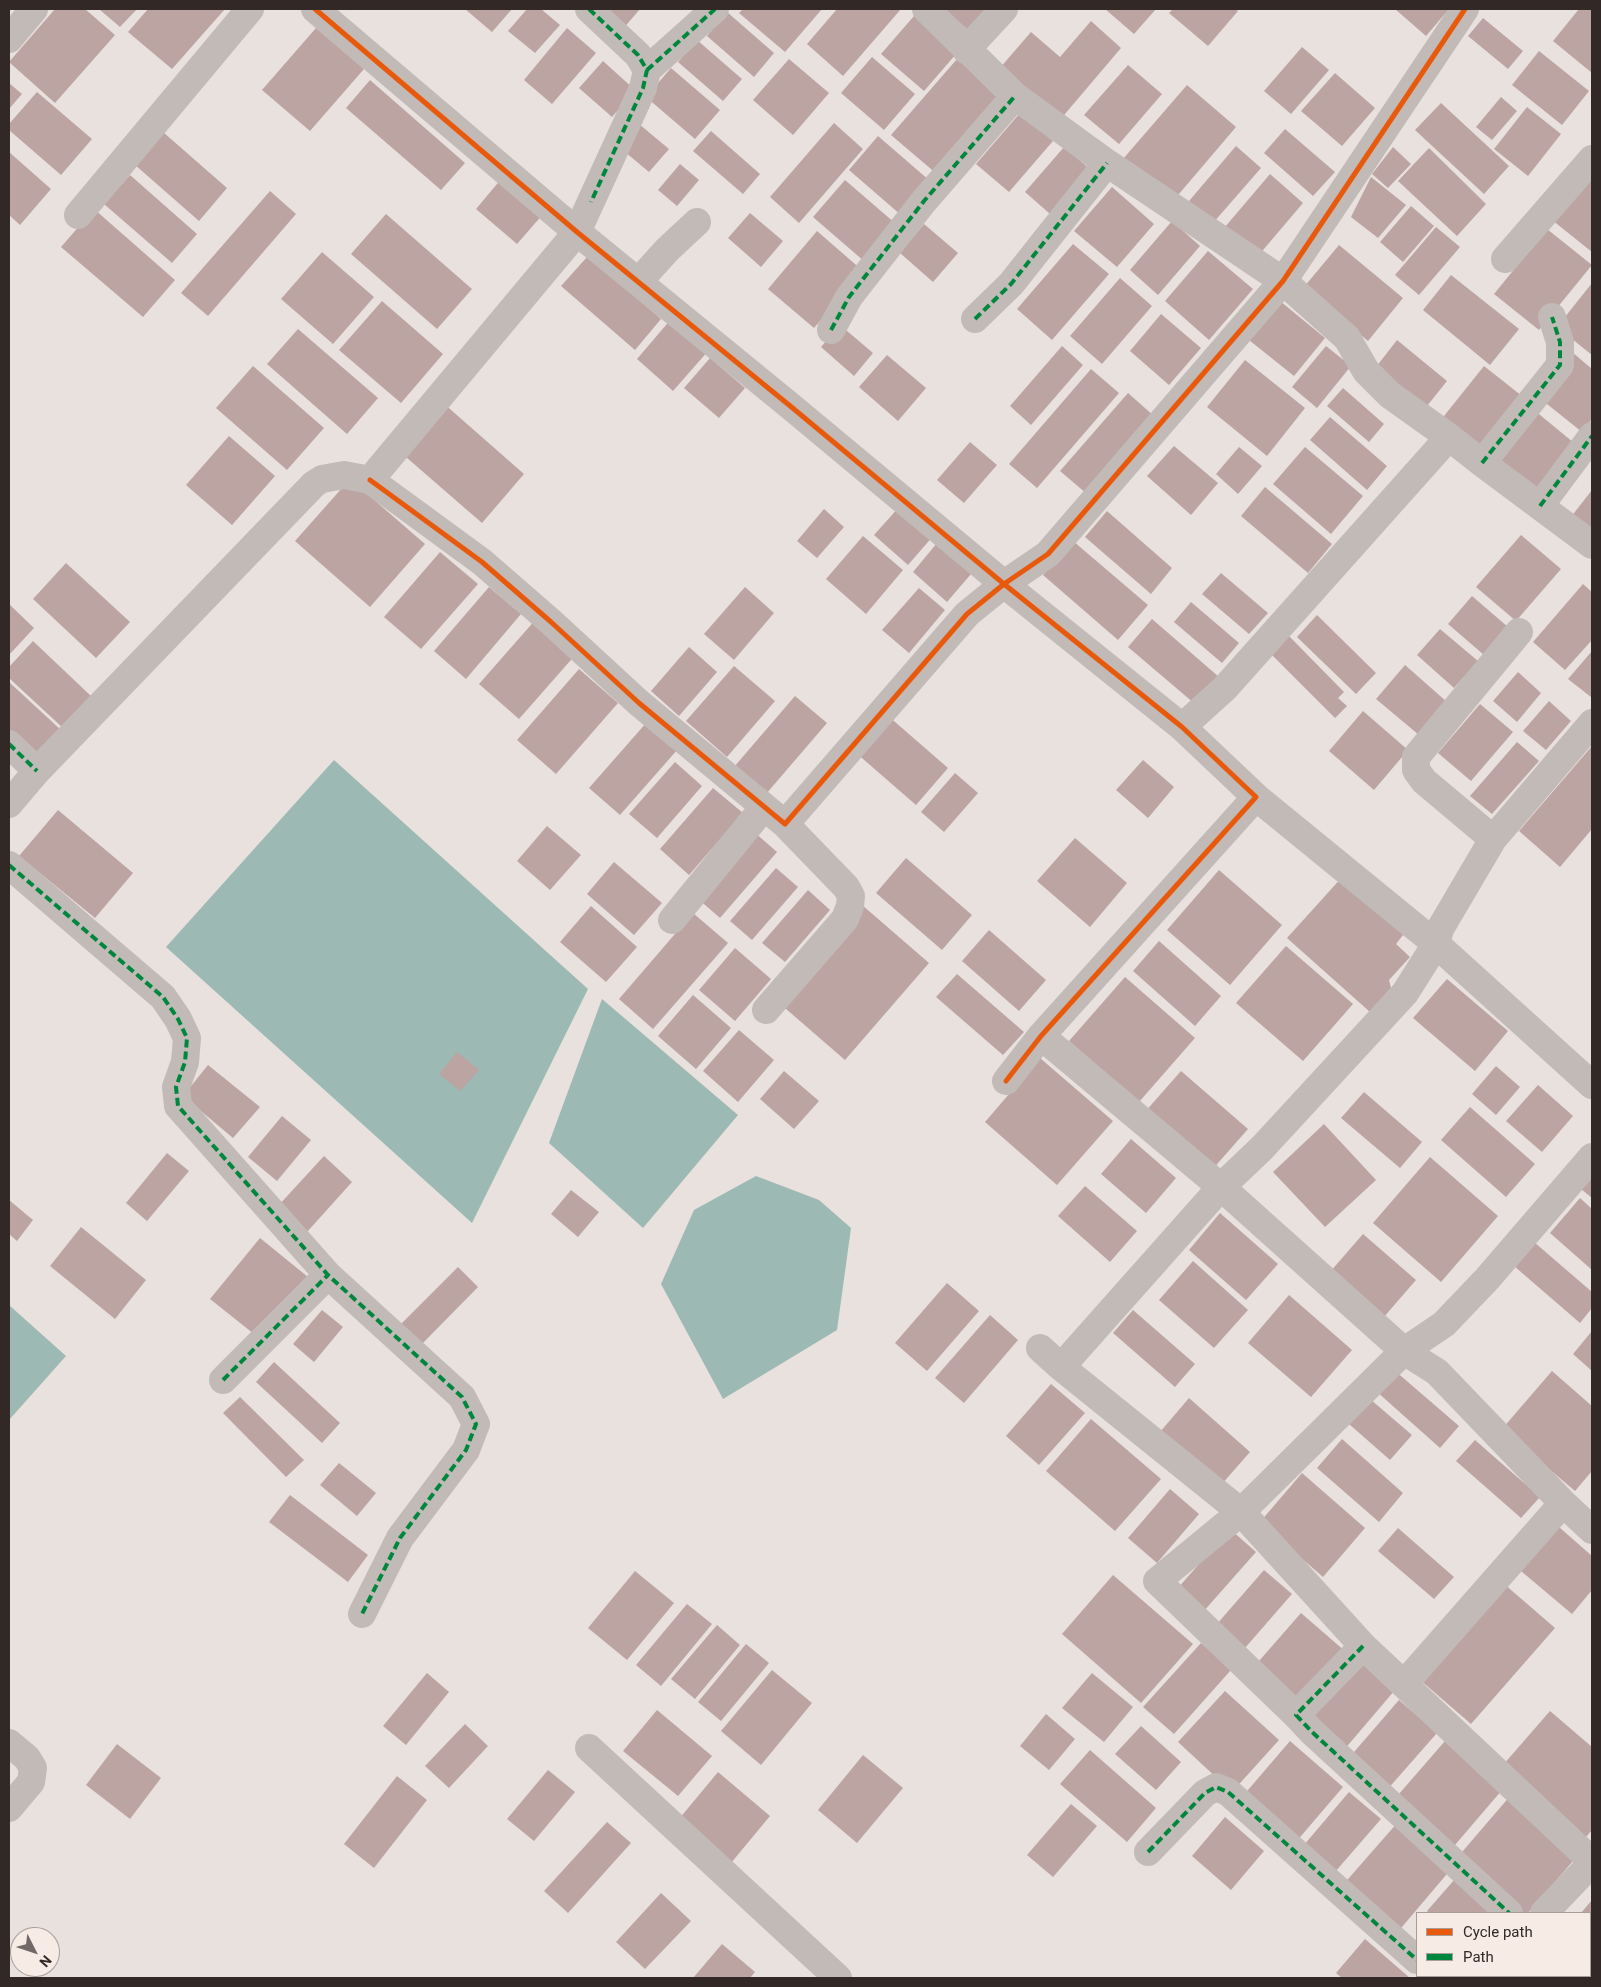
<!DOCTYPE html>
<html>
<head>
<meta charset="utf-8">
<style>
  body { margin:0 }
  #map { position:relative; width:1601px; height:1987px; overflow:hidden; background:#e9e1de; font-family:Roboto,sans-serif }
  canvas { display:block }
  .frame { position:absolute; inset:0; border:10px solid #322826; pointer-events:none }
  .legend { position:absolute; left:1416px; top:1912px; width:175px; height:65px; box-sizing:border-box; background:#f6ebe5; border:1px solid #a89d99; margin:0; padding:6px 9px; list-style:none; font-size:15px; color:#322826 }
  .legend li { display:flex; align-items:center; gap:10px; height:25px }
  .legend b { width:25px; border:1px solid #a89d99 }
  .north { position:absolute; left:10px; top:1927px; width:50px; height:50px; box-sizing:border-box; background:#f6ebe5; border:1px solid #a89d99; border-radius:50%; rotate:131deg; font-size:14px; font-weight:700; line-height:20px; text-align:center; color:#322826 }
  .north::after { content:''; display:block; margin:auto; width:18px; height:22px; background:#726966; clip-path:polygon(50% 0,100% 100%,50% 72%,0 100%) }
</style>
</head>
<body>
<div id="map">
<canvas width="1601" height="1987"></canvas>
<div class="frame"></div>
<ul class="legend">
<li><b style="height:6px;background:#e8590c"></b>Cycle path</li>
<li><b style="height:6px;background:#00873e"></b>Path</li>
</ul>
<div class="north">N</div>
</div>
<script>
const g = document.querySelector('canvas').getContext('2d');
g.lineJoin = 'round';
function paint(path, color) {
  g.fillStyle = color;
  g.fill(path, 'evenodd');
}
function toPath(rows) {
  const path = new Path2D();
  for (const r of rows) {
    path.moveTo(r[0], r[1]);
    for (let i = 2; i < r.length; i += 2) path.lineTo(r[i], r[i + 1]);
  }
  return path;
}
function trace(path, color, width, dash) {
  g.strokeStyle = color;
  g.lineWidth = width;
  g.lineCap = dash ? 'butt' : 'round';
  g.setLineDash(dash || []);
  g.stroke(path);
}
paint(toPath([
  [334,760,588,989,472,1223,166,947],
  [602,999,738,1115,643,1228,549,1143],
  [756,1176,819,1200,851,1228,837,1330,723,1399,661,1284,694,1210],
  [9,1305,66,1356,9,1420]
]), '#9cb9b4');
paint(toPath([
  [55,9,85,9,115,35,55,103,9,62],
  [99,9,137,9,120,27],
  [148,9,225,9,172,69,128,32],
  [465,9,512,9,492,32],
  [527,9,541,9,560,25,535,53,508,31],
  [598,9,640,9,622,30],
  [743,9,822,9,785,52,739,13],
  [837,9,901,9,843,76,807,44],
  [943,9,996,9,973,34],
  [1105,9,1156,9,1134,34],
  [1173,9,1235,9,1238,11,1208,46,1169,13],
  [1395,9,1449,9,1426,36],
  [1579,9,1592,9,1592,73,1553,41],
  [727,12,774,53,754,77,707,36],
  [914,16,957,53,924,91,881,54],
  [1483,18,1523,51,1508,69,1468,36],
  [1091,21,1121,48,1059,121,999,69,1031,32,1060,57],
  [316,28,364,69,310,131,262,90],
  [567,28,596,53,552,104,524,80],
  [697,40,742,79,723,101,678,62],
  [1302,47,1329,70,1291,114,1264,91],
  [1539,51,1589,91,1562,125,1512,85],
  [872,57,915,94,884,130,841,93],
  [789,59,829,93,793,135,753,100],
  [957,59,1004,99,938,175,891,135],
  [603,61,635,90,612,117,579,88],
  [1128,65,1162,94,1119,144,1084,115],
  [671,68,720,110,695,139,646,97],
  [1335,73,1375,108,1342,146,1301,111],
  [370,80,465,163,441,190,346,108],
  [9,83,22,94,9,109],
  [1187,85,1236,127,1173,201,1123,159],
  [37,92,92,139,61,175,9,130,9,124],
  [1501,97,1517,111,1492,140,1476,127],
  [1441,103,1509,166,1484,194,1415,130],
  [1527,107,1561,134,1528,176,1494,149],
  [1020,113,1053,141,1009,192,976,164],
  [834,123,863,149,799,223,770,197],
  [639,124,669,149,649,172,619,147],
  [1285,129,1335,172,1313,196,1264,153],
  [711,131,760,174,743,194,693,151],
  [163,132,227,188,199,221,134,164],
  [878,136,930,181,901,215,849,170],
  [1236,146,1261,168,1213,223,1189,201],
  [1064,147,1097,175,1058,221,1025,192],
  [1393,147,1411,164,1388,188,1372,174],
  [1429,148,1486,204,1457,236,1398,181],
  [9,152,51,189,20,225,9,215],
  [680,164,699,180,677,206,658,190],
  [1592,170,1592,252,1552,220],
  [1270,174,1303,203,1258,256,1225,227],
  [130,175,197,234,172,263,104,204],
  [1371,177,1406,205,1378,238,1351,217],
  [502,178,544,213,517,244,476,209],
  [845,180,896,224,865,262,813,217],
  [1112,187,1154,224,1117,267,1074,231],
  [270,191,296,214,208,316,181,293],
  [1411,206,1434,226,1403,262,1380,242],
  [94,209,175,280,143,317,61,247],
  [750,213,783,241,761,267,728,238],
  [386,214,472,289,437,329,351,254],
  [1172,221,1200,246,1158,295,1130,270],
  [924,224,958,253,933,282,900,253],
  [1436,227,1460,247,1419,295,1395,275],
  [1547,229,1592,265,1539,330,1494,294],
  [817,231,863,271,814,328,768,289],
  [1073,244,1109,274,1052,340,1017,309],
  [1339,245,1403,298,1368,341,1304,287],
  [1208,251,1253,289,1209,340,1165,301],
  [322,252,374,297,333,344,281,299],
  [588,256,661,319,635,350,561,286],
  [1451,275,1519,329,1490,365,1423,310],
  [1120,278,1152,306,1102,364,1070,336],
  [1592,283,1592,355,1557,327],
  [382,301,443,354,401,403,339,350],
  [1280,301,1325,338,1294,376,1249,340],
  [1161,314,1201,348,1169,385,1130,351],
  [672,318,709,350,673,391,637,359],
  [840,325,873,353,854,376,821,347],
  [298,329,378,398,347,434,267,364],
  [1397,340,1447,381,1423,411,1373,371],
  [1062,346,1083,365,1031,425,1010,406],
  [1326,346,1351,366,1317,408,1292,387],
  [1572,352,1592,369,1592,419,1582,432,1537,396],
  [887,355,926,388,898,421,859,387],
  [710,358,745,388,719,418,684,388],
  [1245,360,1305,408,1267,456,1207,407],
  [253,366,324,428,287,470,216,408],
  [1484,366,1527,400,1482,455,1440,421],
  [1091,369,1119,393,1037,488,1009,464],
  [1343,388,1384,424,1369,442,1327,406],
  [1128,393,1154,416,1087,494,1060,471],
  [442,402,524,474,482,523,399,451],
  [1534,410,1579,447,1537,499,1492,462],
  [1330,417,1387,466,1367,490,1310,440],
  [229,436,275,476,232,525,186,485],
  [970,442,997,465,964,503,937,480],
  [1174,446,1218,483,1191,515,1147,476],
  [1239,447,1262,466,1238,494,1216,474],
  [1305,447,1363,496,1331,534,1273,484],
  [350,479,425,544,370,607,295,541],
  [1265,487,1332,544,1308,573,1241,516],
  [1592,490,1592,542,1567,522],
  [900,506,934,535,908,565,874,535],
  [824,509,844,527,817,558,797,541],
  [1107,511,1172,568,1151,594,1085,537],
  [1521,535,1561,569,1516,621,1476,587],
  [863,536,903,570,866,614,826,579],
  [942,537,977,567,947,602,913,572],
  [1073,541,1148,605,1118,640,1043,575],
  [440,552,478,584,421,649,384,617],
  [66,563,130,622,96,658,33,599],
  [1221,573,1268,613,1249,634,1202,594],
  [1583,584,1592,592,1592,640,1565,670,1533,642],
  [489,587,521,614,466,679,434,651],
  [745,587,774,613,734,660,704,634],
  [919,588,945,610,909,653,882,630],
  [1472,596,1508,627,1484,655,1448,624],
  [1191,602,1239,643,1222,663,1174,622],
  [9,604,34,628,9,655],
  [1317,615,1376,673,1356,694,1297,637],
  [537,618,577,653,519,719,479,684],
  [1152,619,1219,677,1195,704,1128,647],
  [1440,629,1478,661,1454,688,1417,655],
  [1288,635,1344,692,1338,698,1347,706,1335,718,1270,653],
  [33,641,92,697,63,728,9,678,9,667],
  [689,647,717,672,679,716,651,691],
  [1592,651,1592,695,1591,697,1568,679],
  [1405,665,1447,702,1419,735,1376,699],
  [734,666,775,701,727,757,686,721],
  [579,669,618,703,556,774,517,740],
  [1518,672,1541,693,1517,722,1493,701],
  [9,682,61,730,34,758,9,734],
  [795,696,827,723,766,794,734,767],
  [1549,701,1571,721,1546,750,1523,731],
  [1480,704,1513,732,1471,781,1438,753],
  [1363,711,1408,750,1374,790,1329,751],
  [887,715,948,768,916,805,855,752],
  [647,722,678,749,620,815,589,788],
  [1517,742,1539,761,1492,814,1470,796],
  [1592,746,1592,829,1560,867,1519,831],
  [1143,760,1174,787,1148,818,1116,790],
  [675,762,702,786,657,838,629,814],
  [955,773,978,793,944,832,921,812],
  [713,788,743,813,689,875,660,849],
  [58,810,133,873,95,918,19,856],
  [547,826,581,855,550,890,517,861],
  [753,831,777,852,720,918,696,897],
  [1075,838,1127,883,1090,927,1037,881],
  [906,858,972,915,942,950,876,893],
  [614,862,662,903,634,935,587,894],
  [776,868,798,887,752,940,730,921],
  [1219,870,1282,925,1230,985,1167,930],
  [1344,875,1407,930,1396,944,1410,957,1389,980,1391,988,1370,1012,1287,938],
  [808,890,830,910,785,962,762,943],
  [862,905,929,963,845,1060,778,1002],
  [591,906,637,947,606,982,560,942],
  [693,913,728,943,653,1029,619,999],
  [989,930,1046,980,1019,1011,962,961],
  [1159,941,1221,996,1195,1026,1133,971],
  [1286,946,1353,1004,1303,1061,1236,1003],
  [735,948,771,979,735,1021,699,990],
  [957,974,1024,1032,1003,1055,936,997],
  [1125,977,1195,1038,1139,1102,1069,1041],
  [1447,979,1508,1031,1475,1071,1413,1018],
  [693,995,731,1028,696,1069,658,1036],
  [739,1030,774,1060,738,1102,703,1071],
  [457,1052,479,1070,460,1091,439,1074],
  [1040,1058,1113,1121,1057,1185,985,1122],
  [208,1065,260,1107,233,1138,183,1096],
  [1496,1066,1520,1087,1496,1115,1472,1094],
  [784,1071,819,1101,794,1129,760,1099],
  [1181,1071,1248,1129,1211,1171,1144,1113],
  [1538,1085,1573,1116,1542,1152,1506,1121],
  [1364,1092,1422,1142,1400,1168,1341,1118],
  [1470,1107,1535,1164,1506,1197,1441,1140],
  [282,1116,311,1140,277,1181,248,1157],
  [1324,1124,1376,1180,1325,1227,1273,1172],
  [1131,1139,1176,1178,1146,1213,1101,1174],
  [167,1153,189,1171,147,1221,126,1203],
  [324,1156,352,1182,307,1232,278,1206],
  [1430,1157,1498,1216,1441,1282,1373,1223],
  [1592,1175,1592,1198,1581,1189],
  [1085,1186,1137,1231,1110,1262,1058,1216],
  [571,1190,599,1212,578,1237,551,1214],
  [1580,1198,1592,1209,1592,1270,1550,1233],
  [9,1200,33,1220,17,1241,9,1234],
  [1220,1213,1278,1264,1246,1300,1189,1250],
  [81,1227,146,1280,115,1319,50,1266],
  [1363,1234,1416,1280,1383,1318,1330,1272],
  [260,1238,308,1277,259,1338,210,1299],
  [1534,1242,1592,1292,1592,1308,1580,1323,1514,1266],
  [1193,1261,1248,1310,1214,1348,1159,1300],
  [458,1267,478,1287,421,1345,400,1325],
  [947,1283,979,1311,927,1371,895,1343],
  [1289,1295,1352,1350,1311,1397,1248,1343],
  [322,1310,343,1327,314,1362,293,1344],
  [1133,1310,1195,1364,1175,1387,1113,1333],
  [990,1315,1018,1340,964,1403,935,1378],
  [1592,1331,1592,1371,1573,1354],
  [274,1362,340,1423,322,1443,256,1382],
  [1394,1370,1459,1426,1440,1448,1376,1391],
  [1552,1371,1592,1406,1592,1471,1575,1491,1502,1429],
  [1051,1384,1085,1413,1039,1465,1006,1436],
  [240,1397,304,1460,286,1477,223,1413],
  [1189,1398,1250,1452,1221,1485,1160,1432],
  [1370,1399,1412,1435,1390,1460,1349,1424],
  [1091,1419,1161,1479,1115,1531,1046,1471],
  [1342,1439,1403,1493,1379,1522,1317,1468],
  [1475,1440,1540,1497,1521,1518,1456,1461],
  [339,1463,376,1493,357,1516,320,1485],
  [1302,1473,1365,1528,1323,1577,1260,1522],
  [1170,1489,1199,1514,1157,1563,1128,1538],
  [290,1495,368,1555,348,1582,269,1522],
  [1559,1527,1592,1556,1592,1590,1572,1614,1521,1571],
  [1398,1528,1454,1577,1434,1599,1378,1551],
  [1230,1529,1256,1552,1203,1612,1177,1589],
  [1264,1570,1292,1594,1238,1656,1210,1632],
  [635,1571,674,1603,627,1660,588,1628],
  [1113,1575,1193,1644,1141,1703,1062,1634],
  [1503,1583,1555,1628,1471,1724,1419,1679],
  [687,1604,712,1624,661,1686,636,1665],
  [1301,1613,1346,1652,1297,1708,1252,1669],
  [717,1625,740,1645,695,1699,671,1679],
  [1201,1643,1231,1670,1174,1734,1143,1707],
  [746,1644,769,1663,721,1721,698,1702],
  [1360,1660,1395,1690,1343,1751,1308,1721],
  [772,1670,812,1703,761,1765,721,1731],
  [427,1673,449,1692,406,1745,383,1726],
  [1092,1673,1133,1707,1104,1742,1062,1708],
  [1225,1691,1279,1740,1232,1792,1178,1742],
  [1399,1700,1437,1733,1386,1791,1348,1759],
  [657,1710,712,1756,678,1796,623,1751],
  [1550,1711,1592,1747,1592,1830,1586,1837,1503,1765],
  [1046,1714,1075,1739,1049,1770,1020,1746],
  [465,1724,488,1746,449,1788,425,1766],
  [1141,1726,1181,1762,1156,1790,1115,1754],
  [1290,1741,1343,1787,1295,1843,1242,1797],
  [1445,1741,1502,1790,1449,1852,1392,1802],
  [117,1744,161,1778,130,1819,86,1785],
  [1090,1750,1156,1808,1127,1842,1060,1784],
  [863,1755,903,1788,857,1843,818,1810],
  [548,1770,575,1792,534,1841,507,1819],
  [718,1772,770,1816,731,1863,679,1819],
  [397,1776,427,1800,374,1868,344,1844],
  [1349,1792,1381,1819,1335,1872,1304,1845],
  [1511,1795,1579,1854,1528,1913,1518,1913,1456,1859],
  [1071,1804,1097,1826,1053,1877,1027,1855],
  [1225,1817,1264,1851,1231,1890,1192,1856],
  [607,1822,631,1843,568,1913,544,1891],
  [1398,1822,1452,1868,1396,1934,1342,1886],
  [1455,1879,1495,1913,1429,1913,1427,1911],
  [661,1893,691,1921,645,1969,616,1942],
  [1592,1900,1592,1978,1585,1978,1582,1976,1590,1976,1590,1913,1581,1913],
  [1365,1939,1410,1978,1342,1978,1336,1973],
  [722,1944,755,1972,750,1978,693,1978]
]), '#bba4a1');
trace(toPath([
  [315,9,577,232,789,405,1004,584,1182,727,1256,797,1041,1036,1006,1081],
  [926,9,1015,96,1107,163,1283,281,1347,338,1366,371,1390,395,1449,437,1482,463,1592,545],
  [9,39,34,9],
  [966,50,1004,9],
  [647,70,715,9],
  [78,215,250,9],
  [1505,259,1592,159],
  [639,281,667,250,697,222],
  [975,319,1011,284,1107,163],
  [831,330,849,297,924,201,1015,96],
  [1482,463,1560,365,1560,342,1552,317],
  [370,480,482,562,551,622,639,703,785,824,846,887,851,896,850,906,845,919,766,1010],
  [1540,506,1592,436],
  [1182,727,1225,688,1449,437],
  [9,744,37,771],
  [1256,797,1436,944,1592,1085],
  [9,804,37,771,314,484,322,479,344,475,370,480,577,232,643,88,647,70,638,55,589,9],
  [785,824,967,614,1004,584,1048,554,1283,281,1465,9],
  [1493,839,1424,781,1416,770,1416,757,1519,632],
  [9,865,163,997,178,1019,187,1038,185,1062,176,1087,178,1106,328,1275,462,1397,476,1424,466,1450,400,1538,362,1614],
  [672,920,764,807],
  [1041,1036,1221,1187,1404,1351,1437,1372,1563,1503,1592,1530],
  [1040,1348,1061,1367,1241,1512,1363,1646,1592,1861],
  [1061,1367,1221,1187,1262,1148,1405,993,1436,944,1440,929,1493,839,1592,723],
  [223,1380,328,1275],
  [1363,1646,1296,1715,1312,1732,1509,1913],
  [1404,1684,1563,1503],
  [1296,1715,1157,1581,1241,1512,1404,1351,1444,1324,1487,1279,1592,1157],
  [9,1743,27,1758,33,1768,31,1782,9,1808],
  [589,1748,838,1978],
  [1148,1852,1205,1793,1216,1787,1228,1792,1417,1960],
  [1544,1913,1592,1863],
  [1435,1976,1438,1978],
  [1484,1978,1487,1976]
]), '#c1bab7', 28);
trace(toPath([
  [589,9,638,55,647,70,643,88,591,202],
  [647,70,715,9],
  [975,319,1011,284,1107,163],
  [831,330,849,297,924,201,1015,96],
  [1482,463,1560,365,1560,342,1552,317],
  [1540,506,1592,436],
  [9,744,37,771],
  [9,865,163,997,178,1019,187,1038,185,1062,176,1087,178,1106,328,1275,462,1397,476,1424,466,1450,400,1538,362,1614],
  [223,1380,328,1275],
  [1363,1646,1296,1715,1312,1732,1509,1913],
  [1148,1852,1205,1793,1216,1787,1228,1792,1417,1960],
  [1435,1976,1438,1978]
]), '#00873e', 4, [8, 4]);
trace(toPath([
  [315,9,577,232,789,405,1004,584,1182,727,1256,797,1041,1036,1006,1081],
  [370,480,482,562,551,622,639,703,785,824,967,614,1004,584,1048,554,1283,281,1465,9]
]), '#e8590c', 5);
</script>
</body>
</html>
